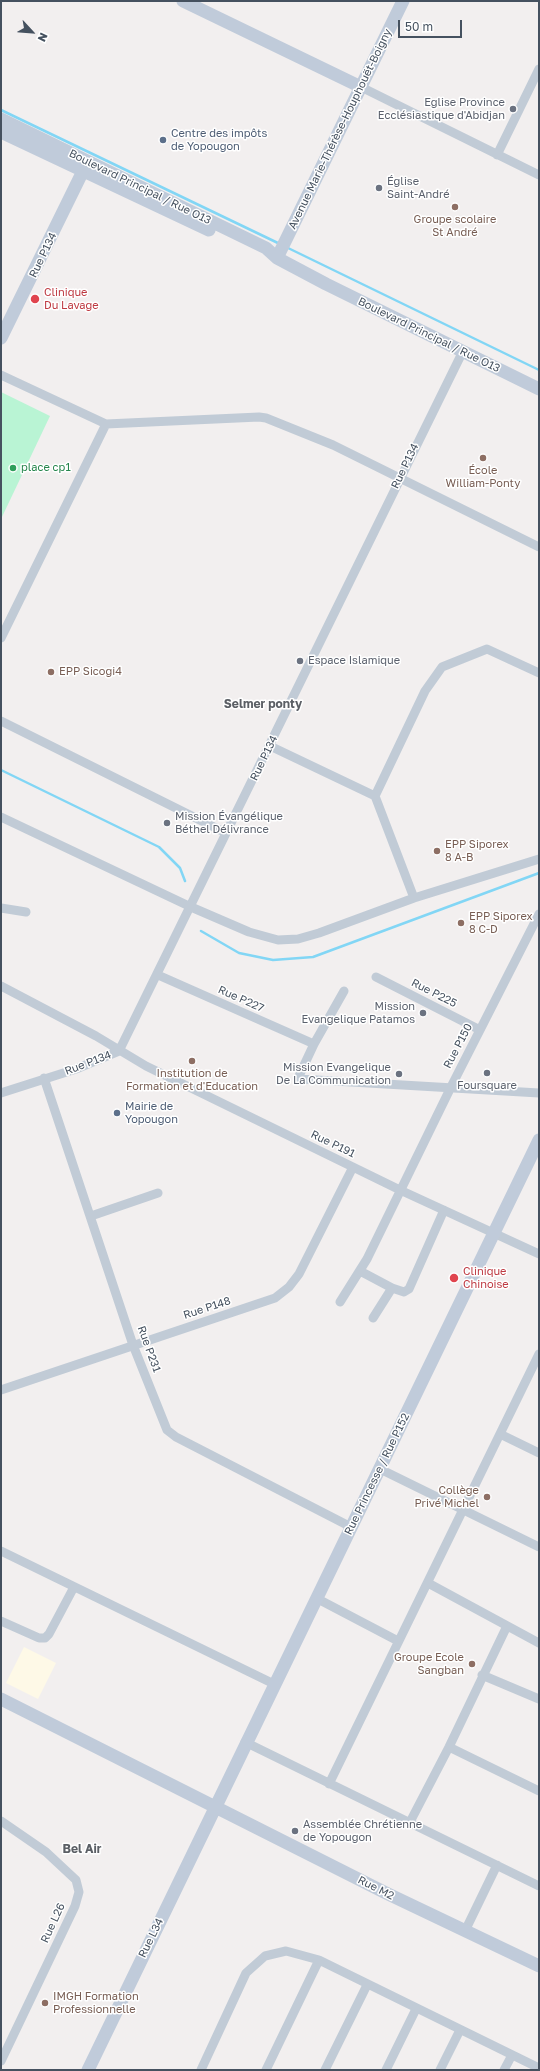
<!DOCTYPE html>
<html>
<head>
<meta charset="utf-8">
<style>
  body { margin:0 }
  #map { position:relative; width:540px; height:2071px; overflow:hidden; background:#f2efef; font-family:"Golos Text",sans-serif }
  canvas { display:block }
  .frame { position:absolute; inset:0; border:2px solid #45515f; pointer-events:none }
  .north { position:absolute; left:12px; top:12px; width:40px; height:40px; -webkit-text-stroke:3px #fff; paint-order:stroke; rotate:116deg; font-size:11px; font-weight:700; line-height:16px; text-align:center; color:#45515f }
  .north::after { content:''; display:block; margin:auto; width:14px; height:18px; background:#45515f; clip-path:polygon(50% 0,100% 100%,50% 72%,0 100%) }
  .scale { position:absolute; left:398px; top:20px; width:64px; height:18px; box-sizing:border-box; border:2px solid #45515f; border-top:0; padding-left:5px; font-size:12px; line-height:14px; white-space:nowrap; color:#45515f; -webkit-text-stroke:3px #fff; paint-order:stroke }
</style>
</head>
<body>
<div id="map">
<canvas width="540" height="2071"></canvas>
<div class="frame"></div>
<div class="north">N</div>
<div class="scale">50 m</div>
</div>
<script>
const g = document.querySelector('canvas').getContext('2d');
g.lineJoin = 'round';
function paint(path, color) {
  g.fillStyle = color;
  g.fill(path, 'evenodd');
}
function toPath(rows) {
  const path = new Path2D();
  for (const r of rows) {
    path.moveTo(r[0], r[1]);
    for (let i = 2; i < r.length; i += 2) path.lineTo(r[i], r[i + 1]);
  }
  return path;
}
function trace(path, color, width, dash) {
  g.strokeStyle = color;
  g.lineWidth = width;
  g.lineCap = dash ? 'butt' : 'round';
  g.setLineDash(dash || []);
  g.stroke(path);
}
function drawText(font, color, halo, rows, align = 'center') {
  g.font = font + ' "Golos Text",sans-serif';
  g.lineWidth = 3;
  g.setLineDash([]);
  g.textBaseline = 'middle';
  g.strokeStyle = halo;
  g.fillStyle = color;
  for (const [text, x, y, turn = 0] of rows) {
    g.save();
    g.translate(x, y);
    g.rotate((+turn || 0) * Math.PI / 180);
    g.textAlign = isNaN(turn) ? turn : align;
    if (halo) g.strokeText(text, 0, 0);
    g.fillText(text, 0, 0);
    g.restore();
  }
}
paint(toPath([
  [24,1647,56,1663,38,1699,6,1683]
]), '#fef9e7');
paint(toPath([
  [1,392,50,416,1,519]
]), '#b9f4d4');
trace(toPath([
  [1,110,280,244],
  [286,247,539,370],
  [1,770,159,847,180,868,185,881],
  [201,931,239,953,273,960,313,957,539,873]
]), '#82d6f5', 2.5);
trace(toPath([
  [361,87,539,175],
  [497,155,539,69],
  [1,375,106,424,259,417,266,418,333,445,539,547],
  [1,638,106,424],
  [1,721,226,833],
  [270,746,375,796],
  [1,817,191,907,249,932,278,940,298,939,319,933,414,898,539,859],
  [414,898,375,796,425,691,442,667,487,649,539,673],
  [1,908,26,912],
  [158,975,314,1044],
  [376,977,480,1030],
  [1,986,96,1036,146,1066,400,1190,539,1254],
  [344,991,314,1044,299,1076,300,1079,539,1093],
  [44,1078,133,1345,167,1430,176,1437,351,1527],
  [1,1093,76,1069,119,1051,463,351],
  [91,1216,158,1193],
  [360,1271,392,1288,404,1292,409,1289,444,1210],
  [340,1302,367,1259,451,1087,539,914],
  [373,1318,392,1288],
  [1,1390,275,1298,289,1287,299,1274,353,1167],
  [500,1434,539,1453],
  [380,1469,539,1547],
  [1,1551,274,1684],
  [428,1583,539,1643],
  [316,1598,398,1641],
  [1,1621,39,1638,45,1638,49,1634,74,1587],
  [482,1675,539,1699],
  [245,1742,539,1886],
  [449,1747,539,1791],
  [329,1784,539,1354],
  [1,1821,46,1852,76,1880,79,1892,75,1906,1,2061],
  [410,1822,449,1747,507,1626],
  [465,1931,497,1865],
  [201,2070,246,1973,265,1956,286,1951,319,1960,539,2068],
  [266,2070,319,1960],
  [325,2070,367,1985],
  [386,2070,416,2009],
  [440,2070,460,2030],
  [504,2070,512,2055]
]), '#c1cbd6', 9);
trace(toPath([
  [183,1,361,87],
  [1,119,266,248,277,258,326,284,539,389],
  [1,132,209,230],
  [277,258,403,1],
  [1,338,83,171],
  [1,1699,386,1893,539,1966],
  [88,2070,539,1140]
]), '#c0cbda', 13);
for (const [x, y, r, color] of [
  [513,109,4,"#6b7280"],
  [163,140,4,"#5c6f8a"],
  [379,188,4,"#6b7280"],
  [455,207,4,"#8d6e63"],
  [35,299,5,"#e0444e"],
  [483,458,4,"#8d6e63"],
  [13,468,4,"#2e9e5b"],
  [300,661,4,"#6b7280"],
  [51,672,4,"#8d6e63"],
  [167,823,4,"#6b7280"],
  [437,851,4,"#8d6e63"],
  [461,923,4,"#8d6e63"],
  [423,1013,4,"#6b7280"],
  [192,1061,4,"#8d6e63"],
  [487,1073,4,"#6b7280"],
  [399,1074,4,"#6b7280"],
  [117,1113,4,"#5c6f8a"],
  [454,1278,5,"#e0444e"],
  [487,1497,4,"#8d6e63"],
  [472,1664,4,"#8d6e63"],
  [295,1831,4,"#6b7280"],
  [45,2003,4,"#8d6e63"]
]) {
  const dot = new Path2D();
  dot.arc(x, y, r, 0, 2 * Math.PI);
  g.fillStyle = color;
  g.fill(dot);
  trace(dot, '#fff', 1.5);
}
drawText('11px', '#5b616d', '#fff', [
  ["Eglise Province",505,103,"right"],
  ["Ecclésiastique d'Abidjan",505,116,"right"],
  ["Église",387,182],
  ["Saint-André",387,195],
  ["Espace Islamique",308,661],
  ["Mission Évangélique",175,817],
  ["Béthel Délivrance",175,830],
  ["Mission",415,1007,"right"],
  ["Evangelique Patamos",415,1020,"right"],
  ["Mission Evangelique",391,1068,"right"],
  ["De La Communication",391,1081,"right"],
  ["Foursquare",487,1086,"center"],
  ["Assemblée Chrétienne",303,1825],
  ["de Yopougon",303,1838]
], 'left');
drawText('11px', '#45515f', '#fff', [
  ["Avenue Marie-Thérèse-Houphouët-Boigny",340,129,-64],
  ["Boulevard Principal / Rue O13",140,187,26],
  ["Rue P134",43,255,-64],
  ["Boulevard Principal / Rue O13",429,335,26],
  ["Rue P134",405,466,-64],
  ["Rue P134",264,758,-64],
  ["Rue P225",434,993,27],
  ["Rue P227",241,999,24],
  ["Rue P150",458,1046,-62],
  ["Rue P134",88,1063,-21],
  ["Rue P191",333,1144,26],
  ["Rue P148",207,1308,-18],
  ["Rue P231",149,1349,70],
  ["Rue Princesse / Rue P152",377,1474,-64],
  ["Rue M2",376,1888,27],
  ["Rue L26",53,1923,-65],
  ["Rue L34",151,1938,-64]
]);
drawText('11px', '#4e5e75', '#fff', [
  ["Centre des impôts",171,134],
  ["de Yopougon",171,147],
  ["Mairie de",125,1107],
  ["Yopougon",125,1120]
], 'left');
drawText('11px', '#785e54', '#fff', [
  ["Groupe scolaire",455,220,"center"],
  ["St André",455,233,"center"],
  ["École",483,471,"center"],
  ["William-Ponty",483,484,"center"],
  ["EPP Sicogi4",59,672],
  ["EPP Siporex",445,845],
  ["8 A-B",445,858],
  ["EPP Siporex",469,917],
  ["8 C-D",469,930],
  ["Institution de",192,1074,"center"],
  ["Formation et d'Education",192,1087,"center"],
  ["Collège",479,1491,"right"],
  ["Privé Michel",479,1504,"right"],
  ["Groupe Ecole",464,1658,"right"],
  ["Sangban",464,1671,"right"],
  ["IMGH Formation",53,1997],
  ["Professionnelle",53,2010]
], 'left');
drawText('11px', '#be3a42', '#fff', [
  ["Clinique",44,293],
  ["Du Lavage",44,306],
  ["Clinique",463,1272],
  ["Chinoise",463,1285]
], 'left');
drawText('11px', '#27864d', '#fff', [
  ["place cp1",21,468]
], 'left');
drawText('bold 12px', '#5b5f65', '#fff', [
  ["Selmer ponty",263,704],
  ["Bel Air",82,1849]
]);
</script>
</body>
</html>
